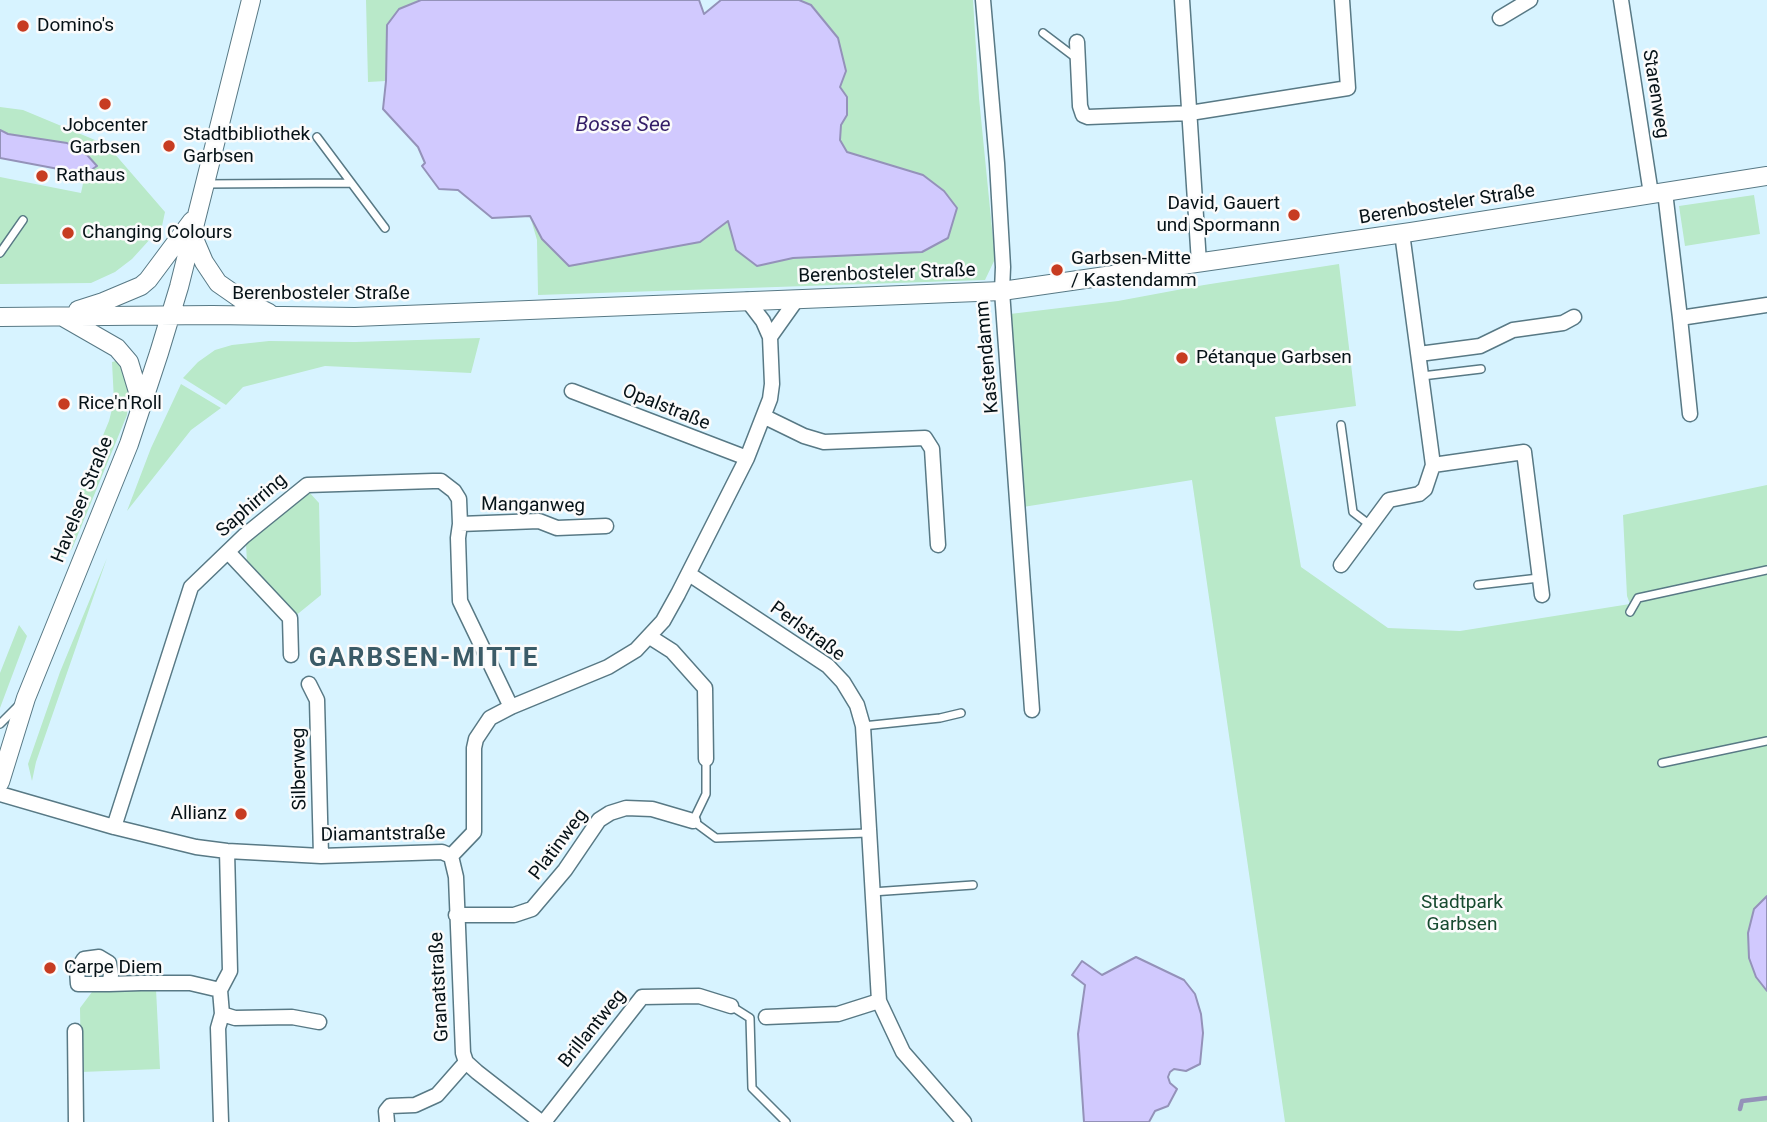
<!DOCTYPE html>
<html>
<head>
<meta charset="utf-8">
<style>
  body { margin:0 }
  canvas { display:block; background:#d7f3ff }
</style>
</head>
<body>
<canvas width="1767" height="1122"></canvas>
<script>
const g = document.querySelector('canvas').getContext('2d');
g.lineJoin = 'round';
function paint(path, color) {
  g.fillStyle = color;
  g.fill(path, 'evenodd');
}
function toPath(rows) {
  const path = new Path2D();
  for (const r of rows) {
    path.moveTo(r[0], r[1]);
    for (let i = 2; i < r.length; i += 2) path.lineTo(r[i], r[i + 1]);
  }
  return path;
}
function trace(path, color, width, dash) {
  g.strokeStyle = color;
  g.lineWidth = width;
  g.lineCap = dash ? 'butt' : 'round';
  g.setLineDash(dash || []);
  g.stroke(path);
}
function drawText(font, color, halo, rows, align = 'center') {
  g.font = font + ' Roboto,sans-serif';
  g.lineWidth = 5;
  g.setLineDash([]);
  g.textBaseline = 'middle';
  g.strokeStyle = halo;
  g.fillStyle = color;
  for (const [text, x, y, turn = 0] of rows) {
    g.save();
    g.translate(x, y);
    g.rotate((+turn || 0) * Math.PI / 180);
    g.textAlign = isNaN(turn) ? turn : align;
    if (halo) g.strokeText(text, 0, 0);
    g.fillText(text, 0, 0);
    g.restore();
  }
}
paint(toPath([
  [366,0,421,0,399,9,387,25,386,81,368,82],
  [799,0,973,0,979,98,995,259,985,280,538,295,537,240,530,216,542,239,569,266,617,256,729,220,757,266,793,258,923,175,847,152,840,140,841,125,847,115,847,97,840,87,838,38,812,5],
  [0,107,23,110,107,145,165,212,162,226,132,259,115,272,91,283,0,284,0,177,81,193,85,174,0,158],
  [1754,195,1760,234,1685,246,1679,206],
  [1339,264,1356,406,1275,417,1301,567,1388,628,1460,631,1630,604,1627,596,1623,515,1767,485,1767,1122,1285,1122,1192,480,1023,507,1010,314,1118,301,1204,285],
  [480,338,471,373,325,366,243,387,226,405,183,378,198,362,215,350,232,345,269,341,355,342],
  [116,361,124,370,129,392,127,415,72,549,60,559,52,558,109,421,114,401,112,362],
  [181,384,221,408,191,430,127,511,151,448],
  [309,492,319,503,321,595,294,617,247,563,246,544],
  [107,558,36,762,32,781,28,764,60,672],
  [19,625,27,636,0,708,0,673],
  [156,989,160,1069,81,1072,80,1008,92,992]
]), '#b9e9c9');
const water = toPath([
  [421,0,699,0,704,14,721,0,799,0,811,5,838,38,846,71,840,87,847,97,847,115,841,125,840,140,847,152,923,175,944,191,957,208,948,238,922,252,793,258,757,266,736,250,728,221,700,242,569,266,542,239,530,216,492,218,458,190,439,189,422,166,425,163,418,147,383,109,386,81,387,25,399,9,421,0],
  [0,130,8,134,67,143,88,156,97,166,85,174,0,158,0,130],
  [1767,896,1767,991,1756,977,1749,958,1748,933,1754,909,1767,896],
  [1136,957,1184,980,1195,994,1201,1014,1203,1033,1200,1064,1186,1071,1174,1069,1170,1072,1168,1077,1170,1083,1177,1089,1168,1106,1155,1111,1149,1122,1084,1122,1078,1034,1085,985,1072,975,1082,961,1102,975,1136,957]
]);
paint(water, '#d1c9fe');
trace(water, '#9492b9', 2);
trace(toPath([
  [1740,1109,1742,1101,1767,1098]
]), '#9492b9', 4.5);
const service = toPath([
  [1043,33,1076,58],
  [317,137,385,228],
  [204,184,351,183],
  [0,253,23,220],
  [1422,376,1481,369],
  [1341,425,1353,512,1370,525],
  [1478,585,1539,578],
  [1630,612,1638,598,1767,570],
  [0,724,18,706],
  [863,726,940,718,961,713],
  [706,759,706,794,693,821,716,838,868,833],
  [1662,763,1767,741],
  [872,892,973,885],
  [731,1006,750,1018,752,1088,786,1122]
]);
const minor = toPath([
  [983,0,997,163,1003,267,1002,291,1032,710],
  [1182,0,1199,263],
  [1621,0,1651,194],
  [1500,18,1530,0],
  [1077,42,1080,106,1083,115,1088,117,1190,113,1348,88,1342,0],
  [1665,192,1680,318,1767,305],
  [1680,318,1690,414],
  [770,337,797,299],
  [1419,354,1480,346,1513,330,1563,323,1574,317],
  [572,391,747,458],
  [765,417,804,436,824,442,925,438,932,449,938,545],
  [1433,465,1524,452,1542,595],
  [460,524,539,521,557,528,606,526],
  [228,552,290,618,291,655],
  [1341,565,1389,500,1419,494,1425,489,1433,465,1402,233],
  [689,574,828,666,843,682,857,705,863,726,879,1001,903,1052,964,1122],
  [650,637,672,651,705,688,706,759],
  [309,684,317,700,321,856],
  [0,794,114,827,196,847,227,851,321,856,442,852,451,856,474,832,474,748,476,739,490,718,511,707,608,667,636,650,663,621,678,594,747,458,770,399,772,384,770,337,763,321,747,300],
  [114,827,191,587,244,536,307,485,433,481,441,481,454,491,459,499,460,524,458,538,460,601,511,707],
  [451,856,456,877,463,1053,466,1062,477,1072,541,1122],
  [456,915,514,915,532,909,565,870,599,820,610,813,626,808,652,809,693,821],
  [109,984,111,975,109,963,99,957,84,959,77,970,78,984,109,984,141,983,190,983,220,990],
  [222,1014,235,1018,292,1017,319,1022],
  [766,1017,838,1014,879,1001],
  [75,1031,76,1122],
  [221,1122,218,1028,222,1014,220,990,230,971,227,851],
  [387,1122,386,1111,390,1106,415,1105,437,1095,466,1062],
  [544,1122,642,997,699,996,731,1006]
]);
const tertiary = toPath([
  [192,234,204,262,218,283,241,299,269,313],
  [78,310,103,302,141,286,148,280,192,221],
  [0,317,212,315,355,317,1002,291,1411,232,1767,176],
  [63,317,117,348,129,362,142,405],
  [0,782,26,698,129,444,159,353,179,287,251,0]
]);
trace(service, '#587985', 10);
trace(minor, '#587985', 17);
trace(tertiary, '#587985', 20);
trace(service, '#fff', 7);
trace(minor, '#fff', 14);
trace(tertiary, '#fff', 18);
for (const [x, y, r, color] of [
  [23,26,7,"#c73c21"],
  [105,104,7,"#c73c21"],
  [169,146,7,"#c73c21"],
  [42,176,7,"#c73c21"],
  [1294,215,7,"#c73c21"],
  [68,233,7,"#c73c21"],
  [1057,270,7,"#c73c21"],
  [1182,358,7,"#c73c21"],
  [64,404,7,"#c73c21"],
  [241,814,7,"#c73c21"],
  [50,968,7,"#c73c21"]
]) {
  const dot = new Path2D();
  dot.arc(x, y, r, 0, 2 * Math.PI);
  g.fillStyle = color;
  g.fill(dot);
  trace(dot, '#fbfbfb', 2.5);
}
drawText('19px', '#061217', '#fbfbfb', [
  ["Domino's",37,26],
  ["Jobcenter",105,126,"center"],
  ["Garbsen",105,148,"center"],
  ["Stadtbibliothek",183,135],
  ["Garbsen",183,157],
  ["Rathaus",56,176],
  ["David, Gauert",1280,204,"right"],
  ["und Spormann",1280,226,"right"],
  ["Changing Colours",82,233],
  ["Garbsen-Mitte",1071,259],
  ["/ Kastendamm",1071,281],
  ["Pétanque Garbsen",1196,358],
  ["Rice'n'Roll",78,404],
  ["Allianz",227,814,"right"],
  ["Carpe Diem",64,968]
], 'left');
drawText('19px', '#061217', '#fbfbfb', [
  ["Starenweg",1655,94,81],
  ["Berenbosteler Straße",1447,205,-9],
  ["Berenbosteler Straße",887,274,-2],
  ["Berenbosteler Straße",321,294],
  ["Kastendamm",988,357,-95],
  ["Opalstraße",666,408,22],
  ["Havelser Straße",83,500,-68],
  ["Saphirring",252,506,-41],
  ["Manganweg",533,506,1],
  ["Perlstraße",807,632,36],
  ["Silberweg",300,769,-91],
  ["Diamantstraße",383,835,-1],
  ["Platinweg",559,845,-53],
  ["Granatstraße",440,987,-93],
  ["Brillantweg",593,1029,-51]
]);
drawText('19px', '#164a2f', '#fbfbfb', [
  ["Stadtpark",1462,903],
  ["Garbsen",1462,925]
]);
drawText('italic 21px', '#331d67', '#fbfbfb', [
  ["Bosse See",623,126]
]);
g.letterSpacing = '2px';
drawText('bold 26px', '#3b5b67', '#fbfbfb', [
  ["GARBSEN-MITTE",424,659]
]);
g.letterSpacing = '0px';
</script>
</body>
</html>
